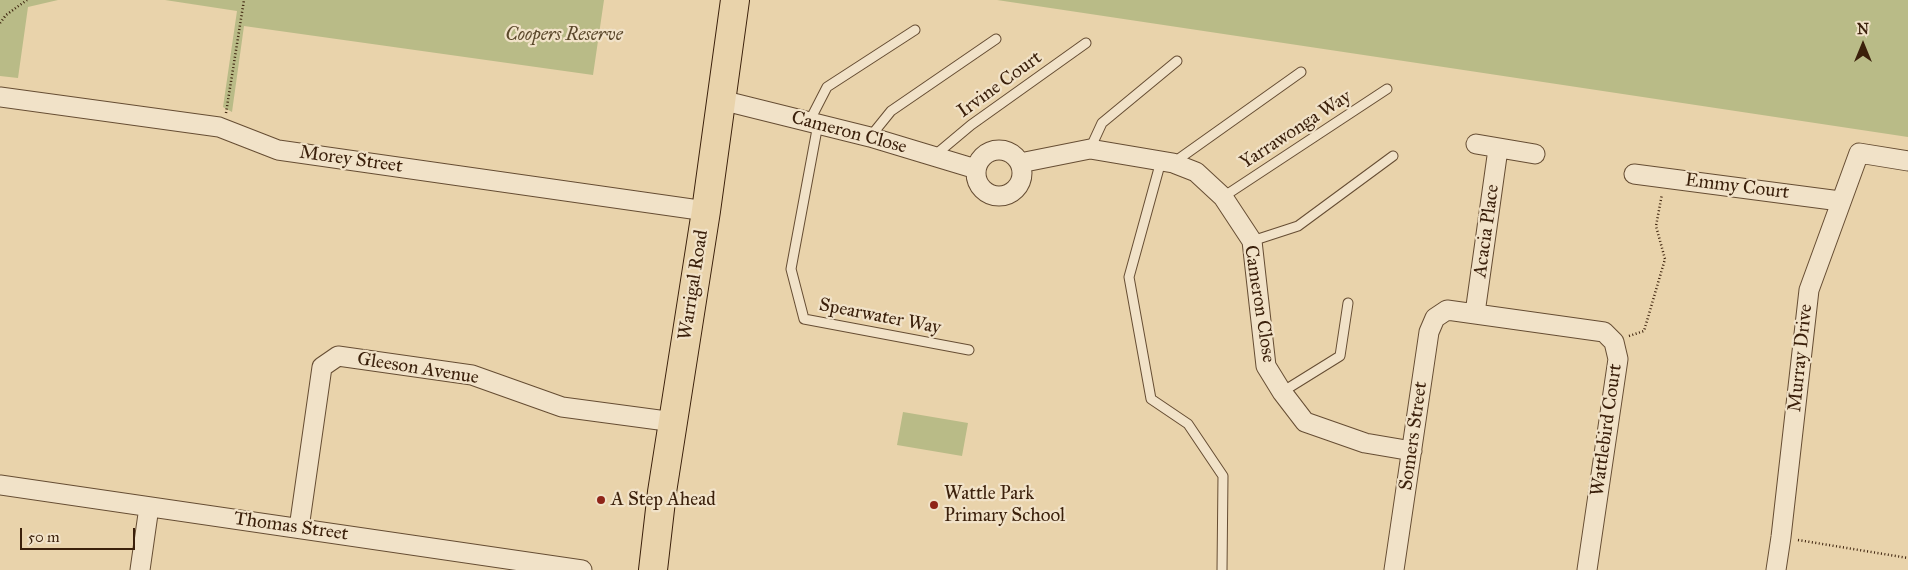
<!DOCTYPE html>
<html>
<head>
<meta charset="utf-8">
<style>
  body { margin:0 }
  #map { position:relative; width:1908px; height:570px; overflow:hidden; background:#e9d3ab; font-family:"IM FELL Great Primer",serif }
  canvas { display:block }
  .north { position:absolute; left:1838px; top:20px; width:50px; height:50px; -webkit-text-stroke:4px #f1e2c8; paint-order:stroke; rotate:0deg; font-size:14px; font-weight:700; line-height:20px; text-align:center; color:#3b200b }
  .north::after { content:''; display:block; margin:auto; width:18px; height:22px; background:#3b200b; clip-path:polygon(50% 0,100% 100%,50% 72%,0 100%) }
  .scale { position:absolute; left:20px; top:528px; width:115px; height:22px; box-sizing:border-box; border:2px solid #3b200b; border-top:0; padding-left:6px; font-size:15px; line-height:18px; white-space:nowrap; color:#3b200b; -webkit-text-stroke:4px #f1e2c8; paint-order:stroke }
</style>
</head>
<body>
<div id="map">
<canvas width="1908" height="570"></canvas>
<div class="north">N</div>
<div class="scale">50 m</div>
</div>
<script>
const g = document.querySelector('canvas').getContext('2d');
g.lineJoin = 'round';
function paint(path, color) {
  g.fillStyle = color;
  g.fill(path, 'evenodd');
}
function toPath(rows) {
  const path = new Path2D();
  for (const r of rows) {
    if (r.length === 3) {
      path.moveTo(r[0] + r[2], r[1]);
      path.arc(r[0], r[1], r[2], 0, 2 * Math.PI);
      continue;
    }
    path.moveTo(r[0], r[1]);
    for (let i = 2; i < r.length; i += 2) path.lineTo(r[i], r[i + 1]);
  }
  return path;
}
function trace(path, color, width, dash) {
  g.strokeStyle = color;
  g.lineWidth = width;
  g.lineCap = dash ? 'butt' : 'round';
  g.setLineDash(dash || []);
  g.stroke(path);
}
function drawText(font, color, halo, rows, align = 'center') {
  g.font = font + ' "IM FELL Great Primer",serif';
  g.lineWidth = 4.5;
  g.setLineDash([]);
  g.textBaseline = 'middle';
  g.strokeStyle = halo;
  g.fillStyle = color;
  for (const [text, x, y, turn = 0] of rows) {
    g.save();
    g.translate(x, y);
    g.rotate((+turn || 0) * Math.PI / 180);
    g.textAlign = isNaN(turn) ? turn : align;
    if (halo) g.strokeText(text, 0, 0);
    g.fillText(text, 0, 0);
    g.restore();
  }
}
paint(toPath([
  [0,0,58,0,28,7,18,78,0,76],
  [165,0,604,0,593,75,244,26,232,112,223,107,237,11],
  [997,0,1908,0,1908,137,1437,66],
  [903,412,968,423,962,456,897,445]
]), '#b9bb87');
const lane = toPath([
  [809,122,827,87,915,30],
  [818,124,791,269,804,319,969,350],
  [870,137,891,111,996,39],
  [1090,149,1102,123,1177,61],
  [934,156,971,125,1086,43],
  [1161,161,1129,277,1151,399,1188,424,1223,476,1222,570],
  [1173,163,1301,72],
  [1223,197,1387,89],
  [1252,241,1298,226,1393,156],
  [1282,392,1340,356,1348,303]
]);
const street = toPath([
  [0,97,219,127,278,150,706,211],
  [721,100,870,137,976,169],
  [1476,144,1535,154],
  [999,173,23],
  [1020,163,1090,149,1173,163,1196,172,1223,197,1252,241,1266,366,1282,392,1305,422,1365,443,1412,451],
  [1634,174,1840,201],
  [1475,313,1498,149],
  [0,485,582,570],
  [299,528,322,367,338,356,472,375,562,407,674,422],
  [140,570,149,507],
  [1394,570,1429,332,1435,318,1447,310,1604,332,1614,342,1618,359,1587,570],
  [1776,570,1781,537,1809,290,1859,153,1908,161]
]);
const primary = toPath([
  [653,570,662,492,706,211,735,0]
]);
trace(lane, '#664d33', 11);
trace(street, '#664d33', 21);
trace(primary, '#3b200b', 30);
trace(toPath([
  [0,23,6,15,27,0],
  [226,113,244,0],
  [1629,336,1644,331,1665,259,1656,226,1662,194],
  [1798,540,1908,558]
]), '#3b200b', 2.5, [1, 2.5]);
trace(lane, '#f1e2c8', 9);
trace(street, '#f1e2c8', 19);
trace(primary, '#e9d3ab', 28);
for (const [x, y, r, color] of [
  [601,500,5,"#8f2418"],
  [934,505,5,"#8f2418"]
]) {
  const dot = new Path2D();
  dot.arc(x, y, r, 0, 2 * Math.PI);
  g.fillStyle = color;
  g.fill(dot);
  trace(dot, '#f1e2c8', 2);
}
drawText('italic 19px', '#5a472a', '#f1e2c8', [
  ["Coopers Reserve",564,35]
]);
drawText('19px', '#3b200b', '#f1e2c8', [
  ["Irvine Court",1000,85,-36],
  ["Yarrawonga Way",1296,130,-33],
  ["Cameron Close",849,133,15],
  ["Morey Street",351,160,8],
  ["Emmy Court",1737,187,7],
  ["Acacia Place",1487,231,-82],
  ["Warrigal Road",694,285,-81],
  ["Cameron Close",1259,304,81],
  ["Spearwater Way",880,317,11],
  ["Murray Drive",1801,358,-84],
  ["Gleeson Avenue",418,369,9],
  ["Wattlebird Court",1607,430,-82],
  ["Somers Street",1414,436,-82],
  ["Thomas Street",291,527,8]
]);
drawText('19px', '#3b200b', '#f1e2c8', [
  ["Wattle Park",944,494],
  ["Primary School",944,516],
  ["A Step Ahead",611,500]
], 'left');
</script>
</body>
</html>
